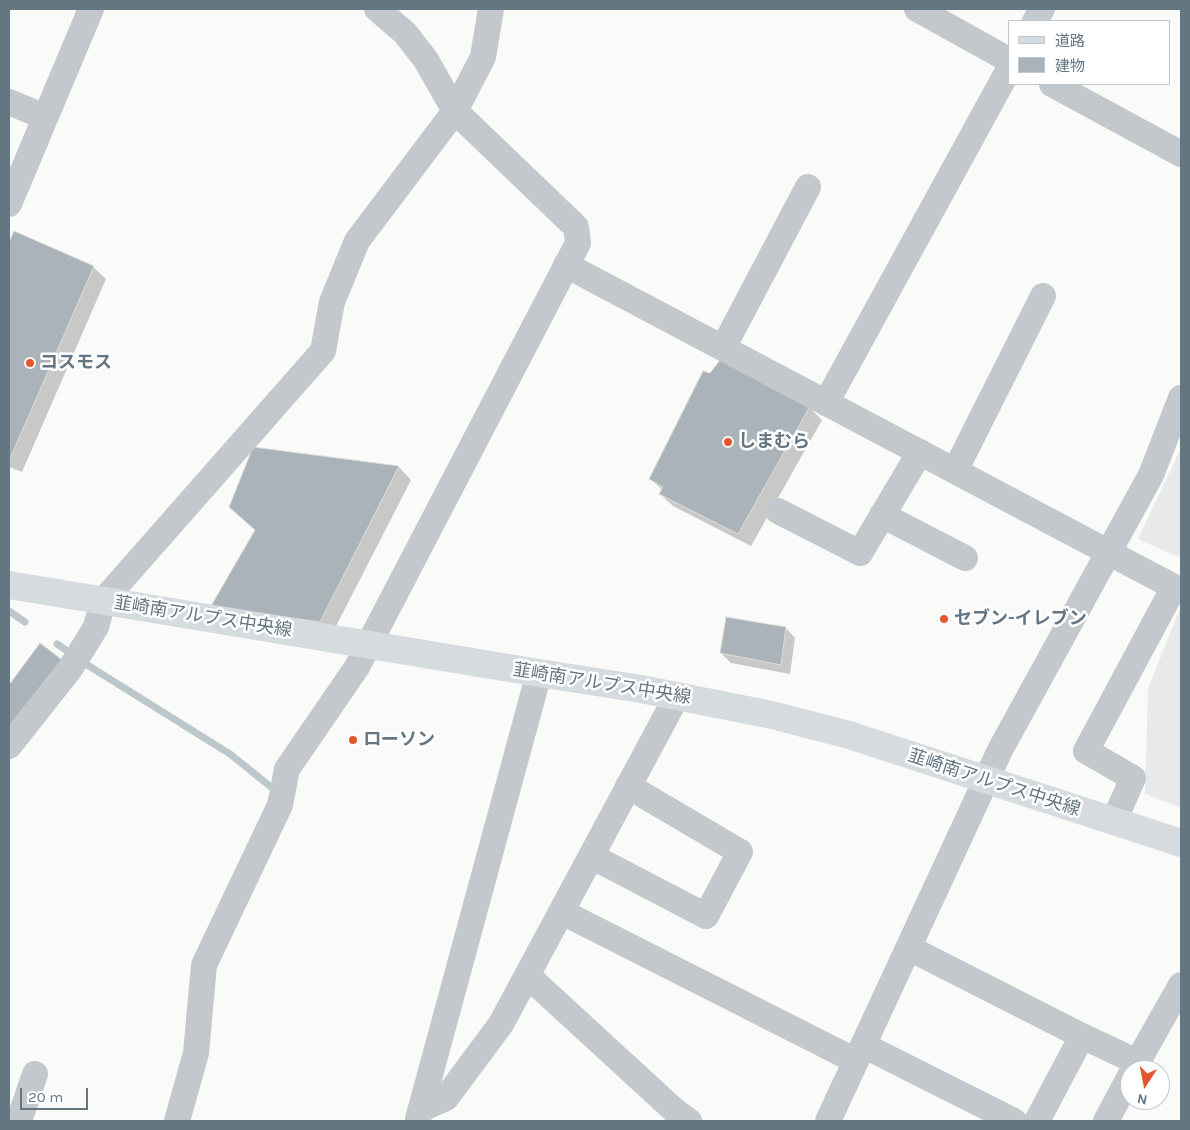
<!DOCTYPE html>
<html>
<head>
<meta charset="utf-8">
<style>
  body { margin:0 }
  #map { position:relative; width:1190px; height:1130px; overflow:hidden; background:#fafaf8; font-family:Karla,"Noto Sans JP",sans-serif }
  canvas { display:block }
  .frame { position:absolute; inset:0; border:10px solid #657683; pointer-events:none }
  .legend { position:absolute; left:1008px; top:20px; width:162px; height:65px; box-sizing:border-box; background:#fff; border:1px solid #c1c8cd; margin:0; padding:6px 9px; list-style:none; font-size:15px; color:#657683 }
  .legend li { display:flex; align-items:center; gap:10px; height:25px }
  .legend b { width:25px; border:1px solid #c1c8cd }
  .north { position:absolute; left:1120px; top:1060px; width:50px; height:50px; box-sizing:border-box; background:#fff; border:1px solid #c1c8cd; border-radius:50%; rotate:191deg; font-size:14px; font-weight:700; line-height:20px; text-align:center; color:#657683 }
  .north::after { content:''; display:block; margin:auto; width:18px; height:22px; background:#e4572e; clip-path:polygon(50% 0,100% 100%,50% 72%,0 100%) }
  .scale { position:absolute; left:20px; top:1088px; width:68px; height:22px; box-sizing:border-box; border:2px solid #657683; border-top:0; padding-left:6px; font-size:15px; line-height:18px; white-space:nowrap; color:#657683; -webkit-text-stroke:4px #fff; paint-order:stroke }
</style>
</head>
<body>
<div id="map">
<canvas width="1190" height="1130"></canvas>
<div class="frame"></div>
<ul class="legend">
<li><b style="height:6px;background:#d6dbdf"></b>道路</li>
<li><b style="height:14px;background:#aab3b9"></b>建物</li>
</ul>
<div class="north">N</div>
<div class="scale">20 m</div>
</div>
<script>
const g = document.querySelector('canvas').getContext('2d');
g.lineJoin = 'round';
function paint(path, color) {
  g.fillStyle = color;
  g.fill(path, 'evenodd');
}
function toPath(rows) {
  const path = new Path2D();
  for (const r of rows) {
    path.moveTo(r[0], r[1]);
    for (let i = 2; i < r.length; i += 2) path.lineTo(r[i], r[i + 1]);
  }
  return path;
}
function trace(path, color, width, dash) {
  g.strokeStyle = color;
  g.lineWidth = width;
  g.lineCap = dash ? 'butt' : 'round';
  g.setLineDash(dash || []);
  g.stroke(path);
}
function drawText(font, color, halo, rows, align = 'center') {
  g.font = font + ' Karla,"Noto Sans JP",sans-serif';
  g.lineWidth = 5;
  g.setLineDash([]);
  g.textBaseline = 'middle';
  g.strokeStyle = halo;
  g.fillStyle = color;
  for (const [text, x, y, turn = 0] of rows) {
    g.save();
    g.translate(x, y);
    g.rotate((+turn || 0) * Math.PI / 180);
    g.textAlign = isNaN(turn) ? turn : align;
    if (halo) g.strokeText(text, 0, 0);
    g.fillText(text, 0, 0);
    g.restore();
  }
}
paint(toPath([
  [1181,448,1181,558,1138,539],
  [1181,606,1181,808,1145,794,1148,689]
]), '#e8e9e9');
paint(toPath([
  [14,233,93,267,106,279,22,472,9,467,9,245],
  [809,407,822,420,751,546,673,506,660,494,662,490,650,478],
  [254,448,399,467,411,480,332,634,225,619,256,531,231,507],
  [786,628,795,638,790,674,731,663,721,653]
]), '#0003');
trace(toPath([
  [9,611,25,622],
  [57,644,73,655],
  [81,661,230,754,276,791]
]), '#bbc7cb', 7);
const building = toPath([
  [14,231,94,266,9,461,9,242,14,231],
  [721,359,810,406,738,534,659,494,663,487,649,479,703,371,710,373,721,359],
  [253,447,399,466,320,622,211,606,255,530,229,507,253,447],
  [726,617,786,627,781,665,720,653,726,617],
  [40,643,65,662,9,735,9,685,40,643]
]);
paint(building, '#aab3b9');
trace(building, '#dcdcda', 1);
trace(toPath([
  [917,9,1009,60],
  [1035,21,1042,9],
  [1052,84,1181,154],
  [9,102,45,117],
  [9,204,91,9],
  [566,265,1174,587,1086,751,1133,778,1114,821],
  [723,348,808,187],
  [826,403,1009,69],
  [955,471,1043,296],
  [778,511,860,553,920,452],
  [882,515,965,558],
  [9,746,70,669,96,627,103,601,323,351,332,302,357,241,455,111,483,57,491,9],
  [591,856,706,916,740,852,628,786],
  [562,912,856,1061],
  [909,948,1082,1036,1037,1121],
  [528,976,675,1111,689,1121],
  [1082,1036,1137,1062],
  [863,1045,1014,1121],
  [1133,1070,1181,985],
  [421,1109,446,1098,501,1024,677,696],
  [418,1119,539,673],
  [19,1121,35,1074],
  [177,1121,196,1053,204,965,280,805,287,769,357,667,578,243,576,227,455,111,426,60,405,33,377,9],
  [828,1121,1000,750,1151,475,1181,398],
  [1106,1121,1130,1076]
]), '#c3c8cc', 26);
trace(toPath([
  [9,585,539,673,641,689,772,715,849,735,1181,843]
]), '#d6dbdf', 28);
for (const [x, y, r, color] of [
  [30,363,5,"#e4572e"],
  [728,442,5,"#e4572e"],
  [944,619,5,"#e4572e"],
  [353,740,5,"#e4572e"]
]) {
  const dot = new Path2D();
  dot.arc(x, y, r, 0, 2 * Math.PI);
  g.fillStyle = color;
  g.fill(dot);
  trace(dot, '#fff', 2);
}
drawText('bold 18px', '#657683', '#fff', [
  ["コスモス",40,363],
  ["しまむら",738,442],
  ["セブン-イレブン",954,619],
  ["ローソン",363,740]
], 'left');
drawText('18px', '#657683', '#fff', [
  ["韮崎南アルプス中央線",203,617,9],
  ["韮崎南アルプス中央線",602,684,9],
  ["韮崎南アルプス中央線",994,783,18]
]);
</script>
</body>
</html>
